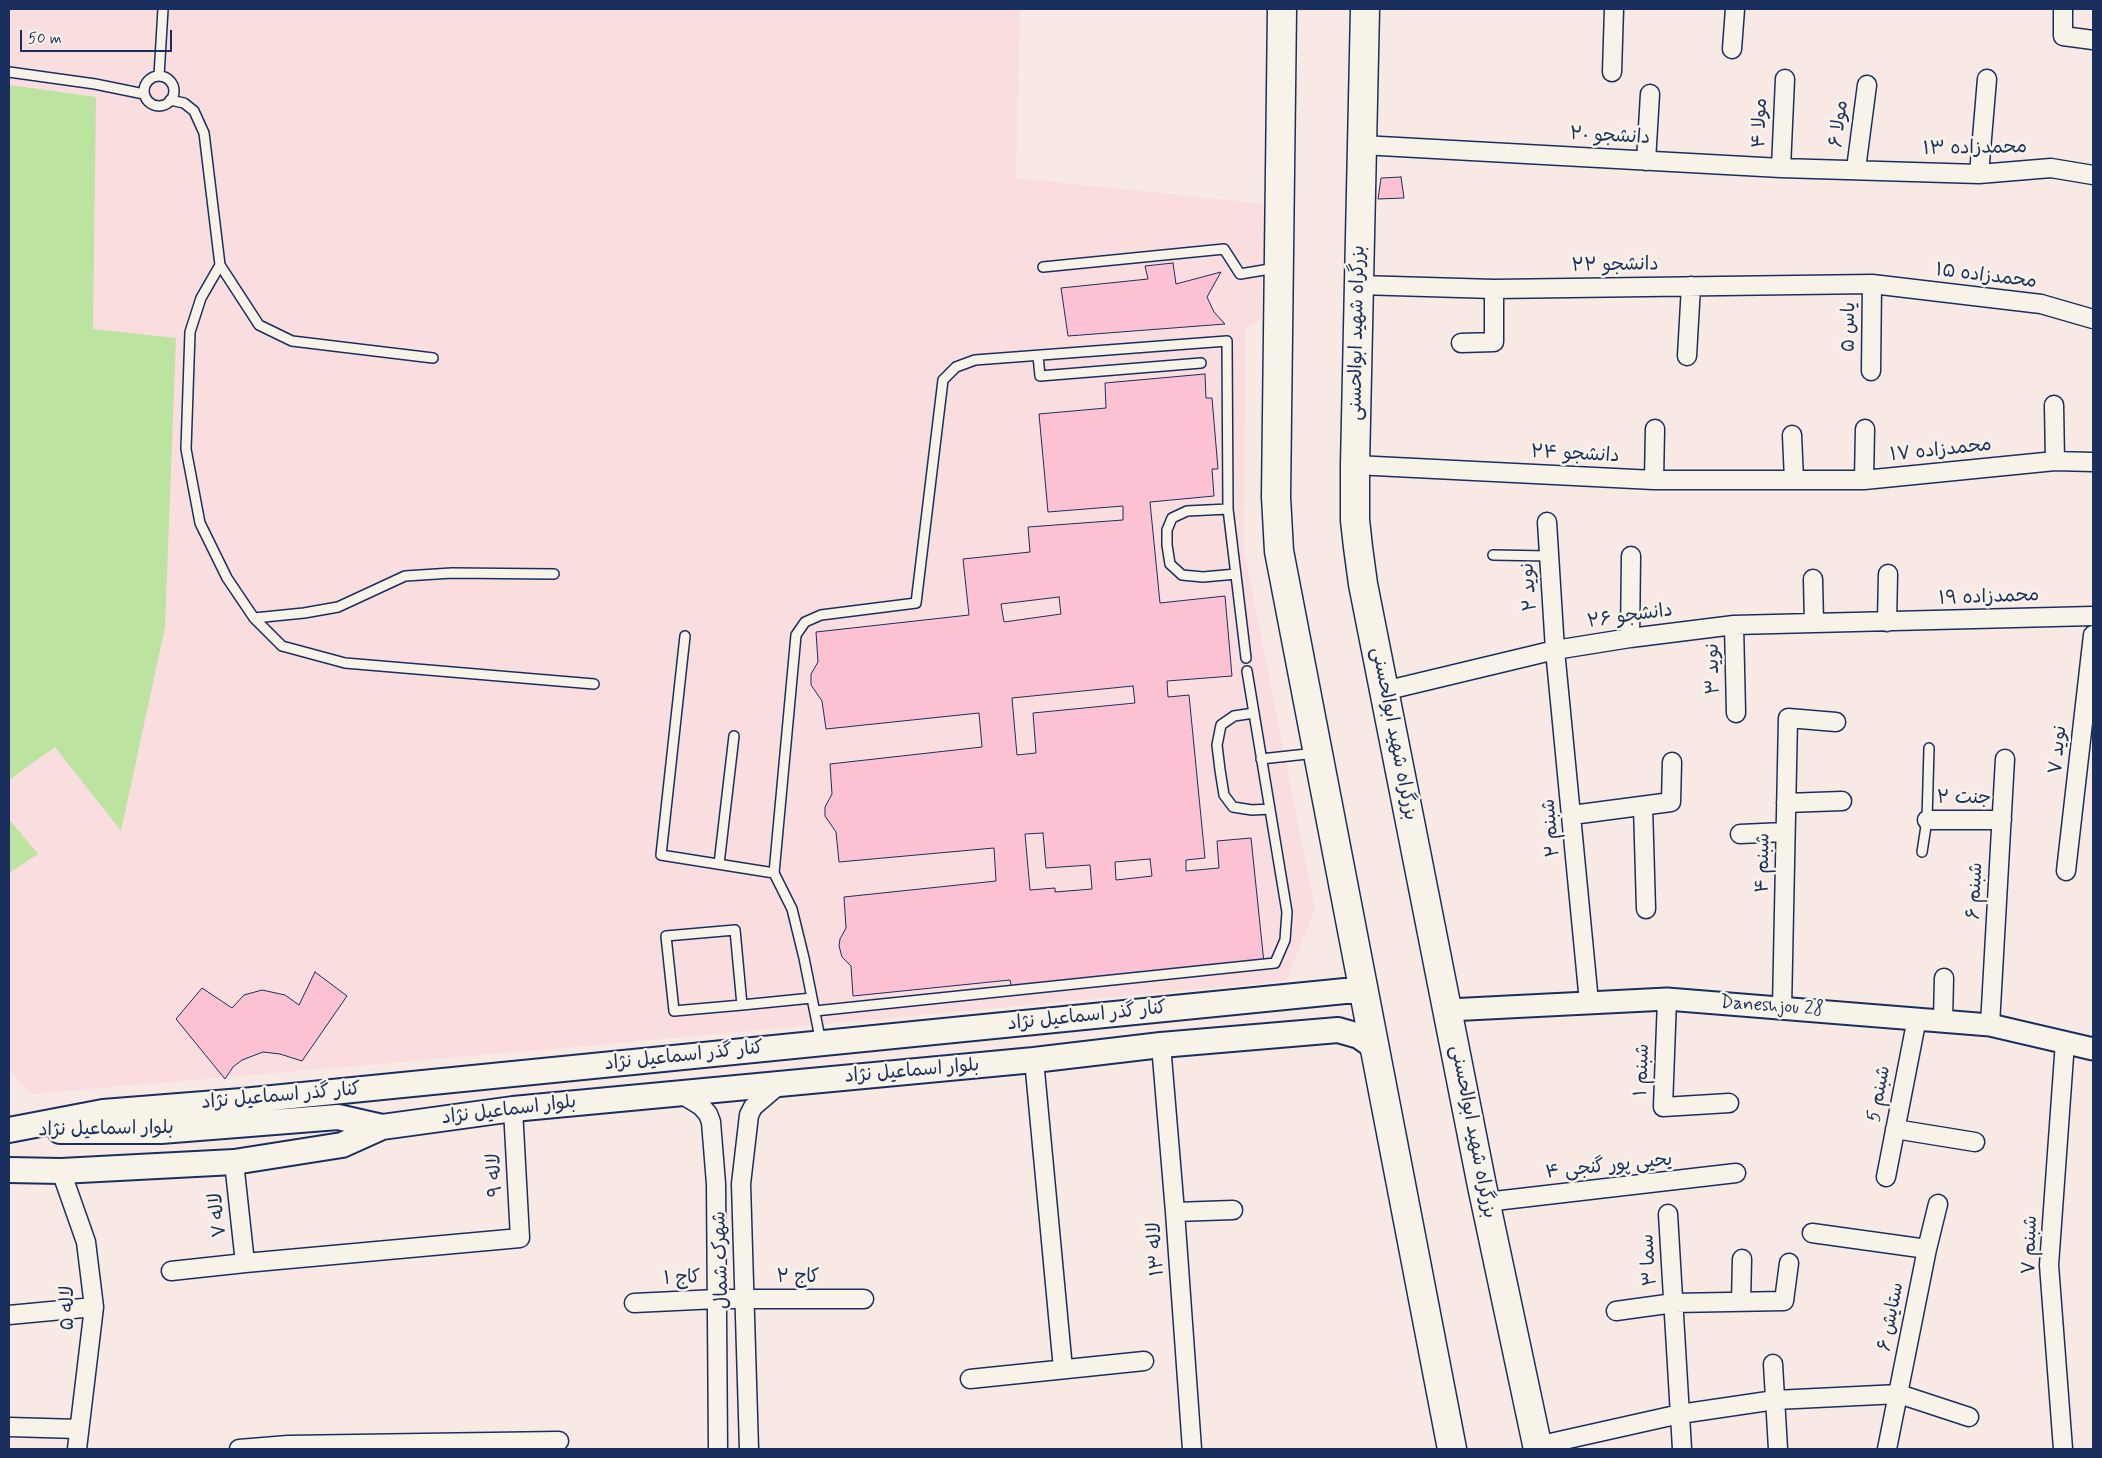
<!DOCTYPE html>
<html>
<head>
<meta charset="utf-8">
<style>
  body { margin:0 }
  #map { position:relative; width:2102px; height:1458px; overflow:hidden; background:#f8e9e4; font-family:Mynerve,sans-serif }
  canvas { display:block }
  .frame { position:absolute; inset:0; border:10px solid #1b2f5e; pointer-events:none }
  .scale { position:absolute; left:20px; top:30px; width:152px; height:22px; box-sizing:border-box; border:2px solid #1b2f5e; border-top:0; padding-left:6px; font-size:15px; line-height:18px; white-space:nowrap; color:#1b2f5e; -webkit-text-stroke:4px #f7f3e8; paint-order:stroke }
</style>
</head>
<body>
<div id="map">
<canvas width="2102" height="1458"></canvas>
<div class="frame"></div>
<div class="scale">50 m</div>
</div>
<script>
const g = document.querySelector('canvas').getContext('2d');
g.lineJoin = 'round';
function paint(path, color) {
  g.fillStyle = color;
  g.fill(path, 'evenodd');
}
function toPath(rows) {
  const path = new Path2D();
  for (const r of rows) {
    if (r.length === 3) {
      path.moveTo(r[0] + r[2], r[1]);
      path.arc(r[0], r[1], r[2], 0, 2 * Math.PI);
      continue;
    }
    path.moveTo(r[0], r[1]);
    for (let i = 2; i < r.length; i += 2) path.lineTo(r[i], r[i + 1]);
  }
  return path;
}
function trace(path, color, width, dash) {
  g.strokeStyle = color;
  g.lineWidth = width;
  g.lineCap = dash ? 'butt' : 'round';
  g.setLineDash(dash || []);
  g.stroke(path);
}
function drawText(font, color, halo, rows, align = 'center') {
  g.font = font + ' Mynerve,"Playpen Sans Arabic",sans-serif';
  g.lineWidth = 5;
  g.setLineDash([]);
  g.textBaseline = 'middle';
  g.strokeStyle = halo;
  g.fillStyle = color;
  for (const [text, x, y, turn = 0] of rows) {
    g.save();
    g.translate(x, y);
    g.rotate((+turn || 0) * Math.PI / 180);
    g.textAlign = isNaN(turn) ? turn : align;
    if (halo) g.strokeText(text, 0, 0);
    g.fillText(text, 0, 0);
    g.restore();
  }
}
paint(toPath([
  [9,9,1020,9,1016,178,1265,204,1261,320,1245,329,1244,550,1315,909,1286,981,608,1044,31,1094,9,1069]
]), '#f9dddf');
paint(toPath([
  [9,85,96,97,93,329,176,338,165,627,121,831,55,747,9,780],
  [9,819,38,854,9,873]
]), '#bce4a0');
const building = toPath([
  [1401,177,1404,198,1378,199,1381,178,1401,177],
  [1173,263,1176,284,1221,272,1207,297,1214,312,1225,324,1068,336,1061,288,1148,279,1145,266,1173,263],
  [1205,374,1206,398,1212,398,1218,469,1212,469,1214,496,1150,502,1160,603,1225,596,1232,676,1167,681,1168,697,1189,695,1205,858,1186,860,1186,871,1219,868,1217,841,1251,838,1264,963,1012,989,1010,980,853,996,851,966,842,957,839,946,840,939,846,928,844,897,996,881,994,848,839,862,836,832,825,816,825,807,832,794,830,764,982,747,979,713,826,729,822,701,811,685,811,674,818,662,816,632,969,615,963,559,1030,552,1028,527,1123,520,1123,506,1048,512,1039,414,1106,408,1105,383,1205,374],
  [1059,597,1061,614,1004,622,1001,604,1059,597],
  [1133,686,1135,703,1033,713,1036,753,1017,755,1012,698,1133,686],
  [1043,833,1046,868,1090,865,1092,889,1055,892,1055,888,1030,890,1025,834,1043,833],
  [1150,859,1152,876,1116,880,1115,862,1150,859],
  [315,972,347,996,302,1061,280,1054,263,1052,242,1060,233,1067,225,1079,176,1019,202,988,232,1008,244,995,262,990,285,995,299,1005,315,972]
]);
paint(building, '#fcc2d4');
trace(building, '#1b2f5e', 1);
const service = toPath([
  [9,72,95,84,144,94],
  [159,76,163,9],
  [159,91,15],
  [170,100,184,103,194,111,204,133,220,265,259,325,292,341,433,358],
  [220,265,201,298,190,332,186,449,200,523,227,578,254,618,282,646,345,663,594,684],
  [1043,267,1224,249,1240,274,1276,268],
  [1038,356,1040,376,1201,363],
  [1228,509,1187,511,1172,518,1167,530,1167,545,1170,564,1182,575,1203,577,1236,574],
  [1493,555,1549,556],
  [254,618,304,613,338,607,405,576,452,573,554,574],
  [685,636,661,855,774,873],
  [1254,713,1234,716,1221,725,1217,745,1220,770,1224,795,1233,807,1252,810,1270,809],
  [1261,759,1316,753],
  [1922,852,1927,820,1929,748],
  [719,864,734,736],
  [742,1005,735,930,666,936,674,1011,742,1005,812,998],
  [815,1011,1275,963,1285,940,1287,912,1247,671],
  [821,1043,804,958,792,909,774,873,796,635,805,622,821,615,916,603,943,380,956,367,975,360,1227,341,1228,509,1246,658]
]);
const minor = toPath([
  [2063,9,2063,36,2093,40],
  [1732,49,1735,9],
  [1612,72,1614,9],
  [1362,145,1781,168,1979,174,2051,168,2093,175],
  [1646,161,1650,94],
  [1781,168,1785,79],
  [1856,169,1867,85],
  [1979,174,1987,79],
  [1359,285,1494,289,1872,284,2041,304,2093,319],
  [1461,343,1494,342,1494,289],
  [1687,356,1691,286],
  [1871,371,1872,284],
  [2054,405,2055,461],
  [1792,435,1794,480],
  [1355,465,1654,480,1864,480,2055,461,2093,462],
  [1654,480,1655,429],
  [1864,480,1865,429],
  [1547,522,1555,650,1589,1002],
  [1813,579,1814,623],
  [1887,622,1888,574],
  [1734,625,1736,713],
  [1630,638,1631,556],
  [1384,691,1555,650,1630,638,1734,625,2093,616],
  [1786,803,1842,801],
  [1643,806,1646,909],
  [1572,815,1671,802,1672,762],
  [1927,820,2002,820],
  [1740,834,1785,832],
  [2066,871,2093,635],
  [1667,999,1663,1107,1729,1103],
  [1782,1008,1788,718,1836,722],
  [1943,1020,1944,978],
  [1990,1025,2005,759],
  [1161,1045,1175,1212,1192,1449],
  [1034,1060,1063,1369],
  [680,1093,701,1106,708,1114,711,1122,716,1184,718,1449],
  [1895,1129,1975,1142],
  [234,1162,245,1263],
  [61,1171,86,1242,94,1307,77,1449],
  [1886,1177,1917,1018],
  [1486,1202,1736,1173],
  [1175,1212,1233,1210],
  [1668,1214,1682,1449],
  [1812,1233,1927,1249],
  [171,1271,245,1263,520,1238,513,1109],
  [1741,1302,1742,1259],
  [634,1303,717,1299,864,1299],
  [1616,1311,1674,1303,1784,1301,1789,1263],
  [9,1315,94,1307],
  [1773,1364,1778,1449],
  [970,1379,1144,1361],
  [9,1427,79,1429],
  [1537,1446,1680,1414,1775,1400,1899,1394,1969,1417],
  [239,1449,288,1445,559,1441],
  [749,1449,741,1184,749,1115,753,1107,780,1084],
  [1887,1449,1927,1249,1938,1204],
  [2063,1449,2049,1265,2065,1042]
]);
const tertiary = toPath([
  [1448,1010,1667,999,1990,1025,2093,1049]
]);
const secondary = toPath([
  [9,1130,103,1112,242,1101,1345,991,1360,991],
  [60,1131,161,1131,338,1117,382,1127],
  [9,1170,61,1171,234,1162,342,1145,382,1127,513,1109,1034,1060,1161,1045,1338,1030,1359,1036,1376,1048]
]);
const primary = toPath([
  [1282,9,1276,497,1279,551,1452,1449],
  [1365,9,1355,465,1355,520,1358,547,1363,584,1482,1186,1538,1449]
]);
trace(service, '#1b2f5e', 12);
trace(minor, '#1b2f5e', 21);
trace(tertiary, '#1b2f5e', 25);
trace(secondary, '#1b2f5e', 28);
trace(primary, '#1b2f5e', 31);
trace(service, '#f7f3e8', 9);
trace(minor, '#f7f3e8', 18);
trace(tertiary, '#f7f3e8', 21);
trace(secondary, '#f7f3e8', 24);
trace(primary, '#f7f3e8', 28);
drawText('19px', '#1b2f5e', '#f7f3e8', [
  ["مولا ۴",1761,123,-88],
  ["مولا ۶",1840,124,-83],
  ["دانشجو ۲۰",1610,137,3],
  ["محمدزاده ۱۳",1975,149,-1],
  ["دانشجو ۲۲",1615,266,-1],
  ["محمدزاده ۱۵",1986,277,7],
  ["یاس ۵",1850,327,-89],
  ["بزرگراه شهید ابوالحسنی",1358,333,-89],
  ["محمدزاده ۱۷",1941,451,-6],
  ["دانشجو ۲۴",1575,455,3],
  ["نوید ۲",1530,587,-94],
  ["محمدزاده ۱۹",1989,598,-2],
  ["دانشجو ۲۶",1630,617,-8],
  ["نوید ۳",1714,669,-91],
  ["بزرگراه شهید ابوالحسنی",1393,734,79],
  ["نوید ۷",2059,750,-84],
  ["جنت ۲",1964,799],
  ["شبنم ۲",1552,828,-95],
  ["شبنم ۴",1764,863,-89],
  ["شبنم ۶",1976,891,-87],
  ["Daneshjou 28",1772,1007,4],
  ["کنار گذر اسماعیل نژاد",1087,1017,-6],
  ["کنار گذر اسماعیل نژاد",684,1057,-6],
  ["شبنم ۱",1643,1070,-88],
  ["بلوار اسماعیل نژاد",912,1072,-5],
  ["شبنم 5",1880,1094,-79],
  ["کنار گذر اسماعیل نژاد",281,1097,-5],
  ["بلوار اسماعیل نژاد",509,1111,-7],
  ["بلوار اسماعیل نژاد",106,1130,-1],
  ["بزرگراه شهید ابوالحسنی",1472,1132,79],
  ["یحیی پور گنجی ۴",1609,1167,-6],
  ["لاله ۹",496,1175,-93],
  ["لاله ۷",219,1215,-96],
  ["شبنم ۷",2031,1245,-88],
  ["لاله ۱۳",1157,1249,-94],
  ["شهرک شمال",722,1260,-92],
  ["سما ۳",1650,1260,-94],
  ["کاج ۲",798,1278],
  ["کاج ۱",682,1279,-2],
  ["لاله ۵",69,1308,-90],
  ["ستایش ۶",1892,1317,-79]
]);
</script>
</body>
</html>
